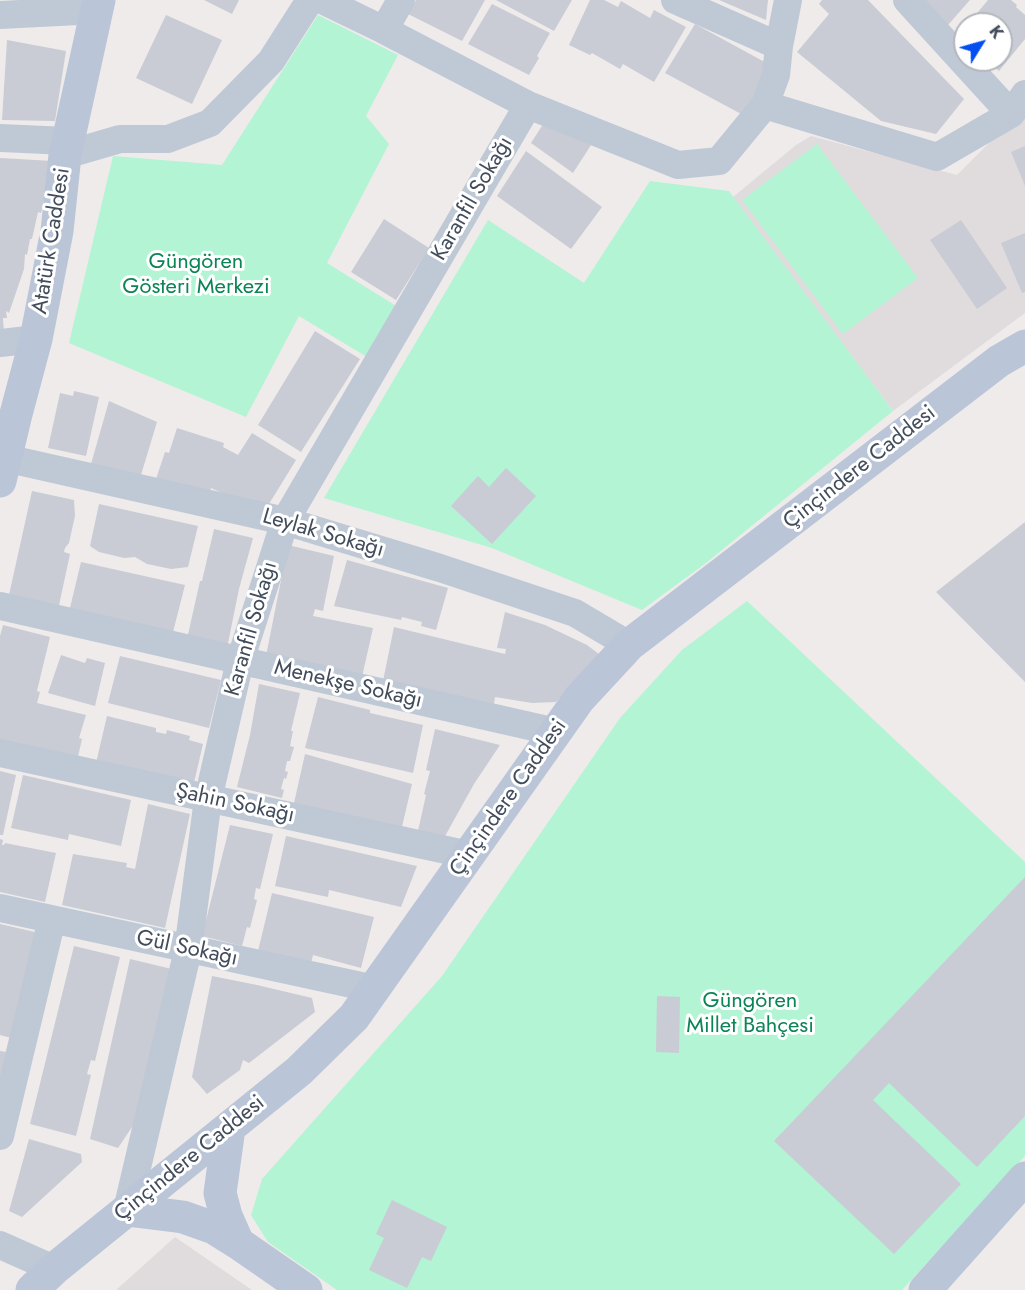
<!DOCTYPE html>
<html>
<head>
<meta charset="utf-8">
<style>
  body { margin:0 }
  #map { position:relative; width:1025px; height:1290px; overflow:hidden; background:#efebeb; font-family:Jost,sans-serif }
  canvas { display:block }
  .north { position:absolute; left:953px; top:12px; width:60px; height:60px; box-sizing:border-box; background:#fff; border:2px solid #b3b7bd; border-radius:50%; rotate:53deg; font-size:16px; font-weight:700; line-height:24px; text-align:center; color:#424c5b }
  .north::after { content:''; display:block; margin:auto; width:21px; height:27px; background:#034ff1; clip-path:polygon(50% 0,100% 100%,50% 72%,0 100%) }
</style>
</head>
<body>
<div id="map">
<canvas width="1025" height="1290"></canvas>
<div class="north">K</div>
</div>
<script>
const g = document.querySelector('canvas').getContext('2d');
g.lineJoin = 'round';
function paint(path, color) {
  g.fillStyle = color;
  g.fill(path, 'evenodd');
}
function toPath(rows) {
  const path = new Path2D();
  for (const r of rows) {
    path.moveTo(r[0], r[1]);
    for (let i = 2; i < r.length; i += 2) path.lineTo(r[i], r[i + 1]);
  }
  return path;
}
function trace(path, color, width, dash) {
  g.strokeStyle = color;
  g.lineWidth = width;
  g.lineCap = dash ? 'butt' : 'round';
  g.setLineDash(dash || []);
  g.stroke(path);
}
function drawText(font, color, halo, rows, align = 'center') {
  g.font = font + ' Jost,sans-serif';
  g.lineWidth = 6;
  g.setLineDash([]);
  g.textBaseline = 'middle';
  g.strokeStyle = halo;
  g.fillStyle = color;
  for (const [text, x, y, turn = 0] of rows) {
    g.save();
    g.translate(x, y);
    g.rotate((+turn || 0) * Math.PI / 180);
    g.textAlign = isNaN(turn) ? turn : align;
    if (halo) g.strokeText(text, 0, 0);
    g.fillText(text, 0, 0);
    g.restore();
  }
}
paint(toPath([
  [1025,107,1025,313,893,411,733,197,796,145,811,136,957,175],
  [175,1237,252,1290,116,1290]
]), '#e0dcdd');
paint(toPath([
  [318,15,398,55,366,116,389,144,327,263,401,309,372,360,299,316,246,417,69,343,113,156,222,165],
  [817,144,918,278,843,334,742,200],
  [650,181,729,191,893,411,706,563,642,610,492,548,324,498,488,220,584,283],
  [747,601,1025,862,1025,1156,902,1290,337,1290,268,1242,251,1215,262,1179,442,976,620,718,682,650]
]), '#b2f4d3');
paint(toPath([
  [204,0,239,0,232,14],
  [416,0,485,0,462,41,408,14],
  [496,0,572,0,554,31],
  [590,0,604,0,618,7,621,1,650,18,654,10,686,27,654,82,623,64,620,69,592,53,590,55,569,45],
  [719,0,768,0,766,20],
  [822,0,868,0,964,99,936,134,881,121,797,52,829,14,819,4],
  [920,0,970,0,948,25],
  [988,0,1011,0,1017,5,1016,7,1025,15,1025,39,999,71,987,60,1001,60,1001,24,968,24],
  [492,4,550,33,537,56,539,58,529,75,468,44],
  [166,15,222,40,192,104,136,78],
  [695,24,772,66,743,115,665,73],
  [965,28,965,43,958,37],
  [7,40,66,51,55,121,2,120],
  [547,118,593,142,573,173,531,143],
  [1025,146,1025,186,1011,152],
  [526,151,602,207,571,249,497,196],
  [0,158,53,161,41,213,38,212,32,239,30,239,27,255,25,254,24,269,9,313,6,311,7,318,3,318,4,333,0,333],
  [384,219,429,248,396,300,351,272],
  [961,220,1007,288,977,309,930,240],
  [1025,233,1025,292,1022,293,1001,243],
  [315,331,360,359,301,452,258,425],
  [74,391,99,397,86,456,48,448,60,393,73,396],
  [109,401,157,422,141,475,91,464],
  [177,428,224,443,223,447,238,455,252,433,296,460,269,504,222,493,211,488,210,491,156,479,165,452,169,453],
  [506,468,536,496,492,544,451,506,478,476,489,487],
  [32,491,74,500,75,516,69,543,65,548,64,552,70,554,58,610,9,595],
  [99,504,198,526,188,567,171,569,147,564,135,557,124,558,99,552,90,546],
  [1025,522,1025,682,936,592],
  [214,529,253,538,239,589,227,648,187,639,200,581,202,581],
  [288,545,334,556,323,611,315,609,313,616,373,628,362,677,266,656],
  [347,560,448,588,436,630,421,626,422,622,402,617,401,620,334,606],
  [81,562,185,585,172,636,69,612],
  [505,612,545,625,587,645,599,654,556,702,532,703,495,697,494,704,383,681,394,627,505,654,506,649,497,648],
  [3,625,50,637,37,691,40,692,37,703,86,715,79,738,82,739,77,761,0,741,0,636],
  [61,655,85,663,87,658,105,663,95,706,48,693],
  [120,656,221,680,209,728,108,703],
  [259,684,300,693,291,731,293,731,290,746,294,747,290,761,287,761,285,771,288,772,286,779,284,778,281,789,284,790,282,798,237,787,250,735],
  [318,697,370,710,370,713,423,725,413,773,305,748],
  [107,716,156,728,156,732,166,734,167,730,190,736,189,740,203,744,193,787,96,763],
  [435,729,500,745,474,784,444,838,418,831,426,795,424,794,430,771,426,770],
  [305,754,412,784,401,831,294,803],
  [0,771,16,775,3,835,0,835],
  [23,775,131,800,121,846,69,834,68,840,11,828],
  [148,804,190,814,165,928,62,905,73,854,127,863,126,867,135,869],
  [230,825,273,834,260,889,256,888,254,899,257,900,250,928,247,927,242,946,202,936],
  [286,836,417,866,401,907,329,890,328,897,275,886],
  [0,839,3,840,2,845,4,845,5,843,56,853,45,902,0,892],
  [1025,877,1025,1116,977,1167,889,1083,873,1100,961,1184,894,1254,774,1141],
  [272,893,374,917,361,968,313,955,311,964,258,951],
  [0,924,39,933,11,1038,0,1035],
  [74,946,120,957,95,1061,91,1060,87,1074,91,1075,76,1136,30,1124],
  [130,959,176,970,146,1106,118,1148,90,1139],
  [212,976,257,985,312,998,315,1012,249,1063,243,1060,240,1070,207,1094,192,1077],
  [657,996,680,997,679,1053,656,1052],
  [0,1051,7,1052,0,1078],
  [29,1139,81,1154,82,1162,22,1217,9,1211],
  [392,1200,447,1227,431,1261,422,1257,407,1288,369,1270,384,1238,376,1234]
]), '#c9ccd4');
trace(toPath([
  [322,0,384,30,528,105,678,165,719,161,765,105,776,75,779,46,788,0],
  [675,0,779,46],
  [907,0,1011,114],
  [0,15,98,10],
  [384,30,401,0],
  [765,105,937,157,1011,114,1025,94],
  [0,138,68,141],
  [65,155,120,139,168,139,210,123,271,61,310,0],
  [0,343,36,339],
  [5,458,285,521,440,568,575,613,629,645],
  [0,606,556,732],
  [0,753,469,855],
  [0,908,375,989],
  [0,1136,52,919],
  [127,1210,188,950,208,799,240,661,285,521,528,105],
  [0,1245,54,1269]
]), '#bfc9d5', 28);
trace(toPath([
  [0,481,16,414,36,339,57,231,65,155,99,0],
  [127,1210,183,1217,214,1228,238,1243,226,1216,220,1193,229,1128],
  [238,1243,306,1290],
  [32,1290,54,1269,299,1071,354,1017,579,699,629,645,999,361,1025,346],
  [925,1290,1025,1178]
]), '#bbc5d8', 33);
drawText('22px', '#424c5b', '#fff', [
  ["Karanfil Sokağı",473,199,-60],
  ["Atatürk Caddesi",52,241,-81],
  ["Çinçindere Caddesi",860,468,-38],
  ["Leylak Sokağı",323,534,16],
  ["Karanfil Sokağı",252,629,-74],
  ["Menekşe Sokağı",348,685,13],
  ["Çinçindere Caddesi",509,798,-55],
  ["Şahin Sokağı",235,804,12],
  ["Gül Sokağı",187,949,12],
  ["Çinçindere Caddesi",190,1159,-39]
]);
drawText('22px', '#0b8456', '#fff', [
  ["Güngören",196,263],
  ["Gösteri Merkezi",196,288],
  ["Güngören",750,1002],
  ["Millet Bahçesi",750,1027]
]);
</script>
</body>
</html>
